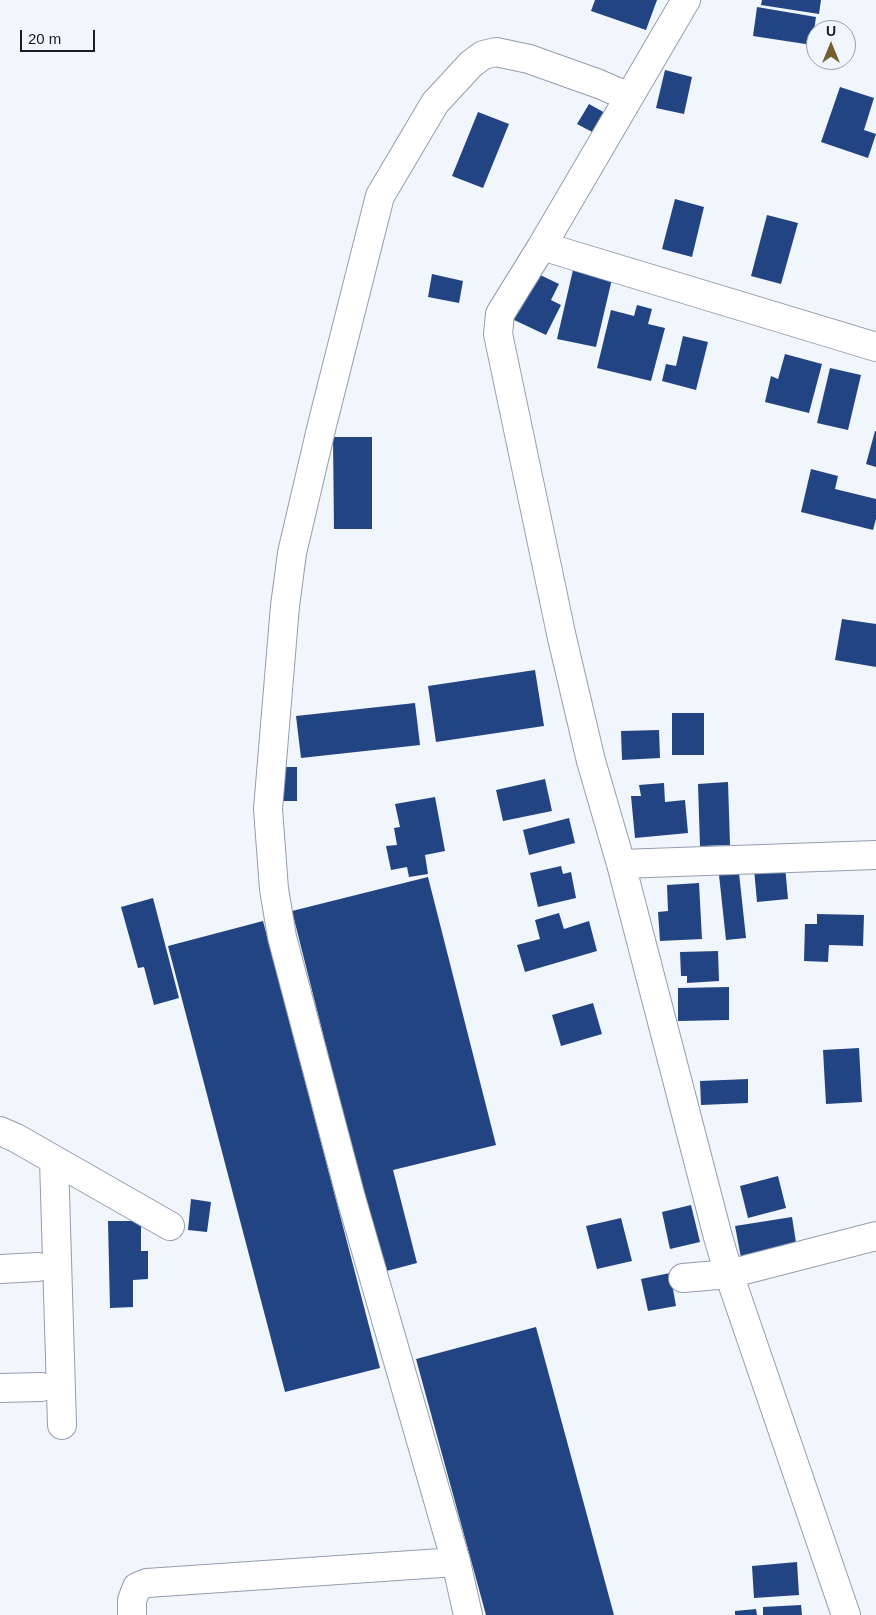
<!DOCTYPE html>
<html>
<head>
<meta charset="utf-8">
<style>
  body { margin:0 }
  #map { position:relative; width:876px; height:1615px; overflow:hidden; background:#f1f5fc; font-family:Helvetica,sans-serif }
  canvas { display:block }
  .north { position:absolute; left:806px; top:20px; width:50px; height:50px; box-sizing:border-box; background:#f1f5fc; border:1px solid #9b9ea5; border-radius:50%; rotate:0deg; font-size:14px; font-weight:700; line-height:20px; text-align:center; color:#191c22 }
  .north::after { content:''; display:block; margin:auto; width:18px; height:22px; background:#775f30; clip-path:polygon(50% 0,100% 100%,50% 72%,0 100%) }
  .scale { position:absolute; left:20px; top:30px; width:75px; height:22px; box-sizing:border-box; border:2px solid #191c22; border-top:0; padding-left:6px; font-size:15px; line-height:18px; white-space:nowrap; color:#191c22; -webkit-text-stroke:4px #f1f5fc; paint-order:stroke }
</style>
</head>
<body>
<div id="map">
<canvas width="876" height="1615"></canvas>
<div class="north">U</div>
<div class="scale">20 m</div>
</div>
<script>
const g = document.querySelector('canvas').getContext('2d');
g.lineJoin = 'round';
function paint(path, color) {
  g.fillStyle = color;
  g.fill(path, 'evenodd');
}
function toPath(rows) {
  const path = new Path2D();
  for (const r of rows) {
    path.moveTo(r[0], r[1]);
    for (let i = 2; i < r.length; i += 2) path.lineTo(r[i], r[i + 1]);
  }
  return path;
}
function trace(path, color, width, dash) {
  g.strokeStyle = color;
  g.lineWidth = width;
  g.lineCap = dash ? 'butt' : 'round';
  g.setLineDash(dash || []);
  g.stroke(path);
}
paint(toPath([
  [595,0,657,0,646,30,591,11],
  [762,0,821,0,819,14,761,5],
  [757,7,816,17,812,45,753,36],
  [665,70,692,77,684,114,656,108],
  [840,87,874,98,864,130,876,134,868,158,821,142],
  [589,104,607,114,596,134,577,124],
  [478,112,509,124,483,188,452,176],
  [675,199,704,207,692,257,662,249],
  [767,215,798,223,781,284,751,276],
  [573,270,612,279,596,347,557,339],
  [534,272,559,284,551,300,561,305,546,335,512,319],
  [432,274,463,281,459,303,428,297],
  [637,305,652,309,648,324,665,328,651,381,597,368,611,310,634,316],
  [683,336,708,342,696,390,662,381,666,364,676,366],
  [785,354,822,364,809,413,765,402,771,376,778,379],
  [830,368,861,375,848,430,817,423],
  [875,431,876,431,876,467,866,464],
  [333,437,372,437,372,529,334,529],
  [811,469,838,476,835,489,876,499,876,519,873,530,801,512],
  [842,619,876,624,876,667,835,660],
  [535,670,544,726,436,742,428,686],
  [415,703,420,745,301,758,296,716],
  [672,713,704,713,704,755,672,755],
  [659,730,660,758,622,760,621,731],
  [274,767,297,767,297,801,274,801],
  [545,779,552,811,503,821,496,790],
  [728,782,730,845,700,846,698,784],
  [664,783,665,802,685,800,688,833,635,838,631,796,641,796,639,785],
  [435,797,445,851,425,855,428,874,409,877,407,867,391,870,386,846,397,845,394,828,400,827,395,804],
  [569,818,575,843,529,855,523,830],
  [561,866,563,874,571,872,576,898,538,907,530,873],
  [785,866,788,899,757,902,754,869],
  [739,873,746,938,726,940,719,875],
  [428,877,496,1145,393,1170,417,1263,383,1272,292,911],
  [699,883,702,939,660,941,658,912,668,911,667,885],
  [153,898,179,998,154,1005,144,967,138,968,121,907],
  [559,913,564,929,589,921,597,951,525,972,517,945,540,939,535,920],
  [817,914,864,915,863,946,829,945,828,962,804,961,805,924,817,924],
  [263,921,380,1368,285,1392,168,946],
  [718,951,719,981,687,983,687,976,681,976,680,952],
  [729,987,729,1020,678,1021,678,988],
  [593,1003,602,1034,561,1046,552,1015],
  [859,1048,862,1102,826,1104,823,1050],
  [748,1079,748,1103,701,1105,700,1081],
  [778,1176,786,1208,748,1218,740,1186],
  [191,1199,211,1202,207,1232,188,1230],
  [691,1205,700,1242,670,1249,662,1212],
  [792,1217,797,1249,741,1258,735,1226],
  [621,1218,632,1261,597,1269,586,1226],
  [108,1221,141,1221,141,1251,148,1251,148,1279,133,1280,133,1307,110,1308],
  [670,1273,676,1306,648,1311,641,1279],
  [536,1327,614,1615,486,1615,416,1359],
  [797,1562,799,1595,754,1598,752,1566],
  [801,1605,802,1615,763,1615,763,1607],
  [756,1609,757,1615,735,1615,735,1611]
]), '#234483');
const minor = toPath([
  [542,246,686,0],
  [621,864,876,855],
  [0,1131,16,1138,170,1226],
  [54,1160,62,1425],
  [0,1269,38,1267],
  [683,1278,729,1274,876,1236],
  [0,1388,41,1387],
  [132,1615,132,1600,137,1587,147,1583,456,1562],
  [468,1615,456,1562,351,1198,282,937,274,889,268,809,285,606,292,553,322,425,380,196,435,103,471,64,483,55,496,52,529,59,599,84,629,97],
  [846,1615,729,1274,718,1237,621,864,591,761,562,638,498,334,500,314,542,246,876,347]
]);
trace(minor, '#939dae', 30);
trace(minor, '#fff', 28);
</script>
</body>
</html>
